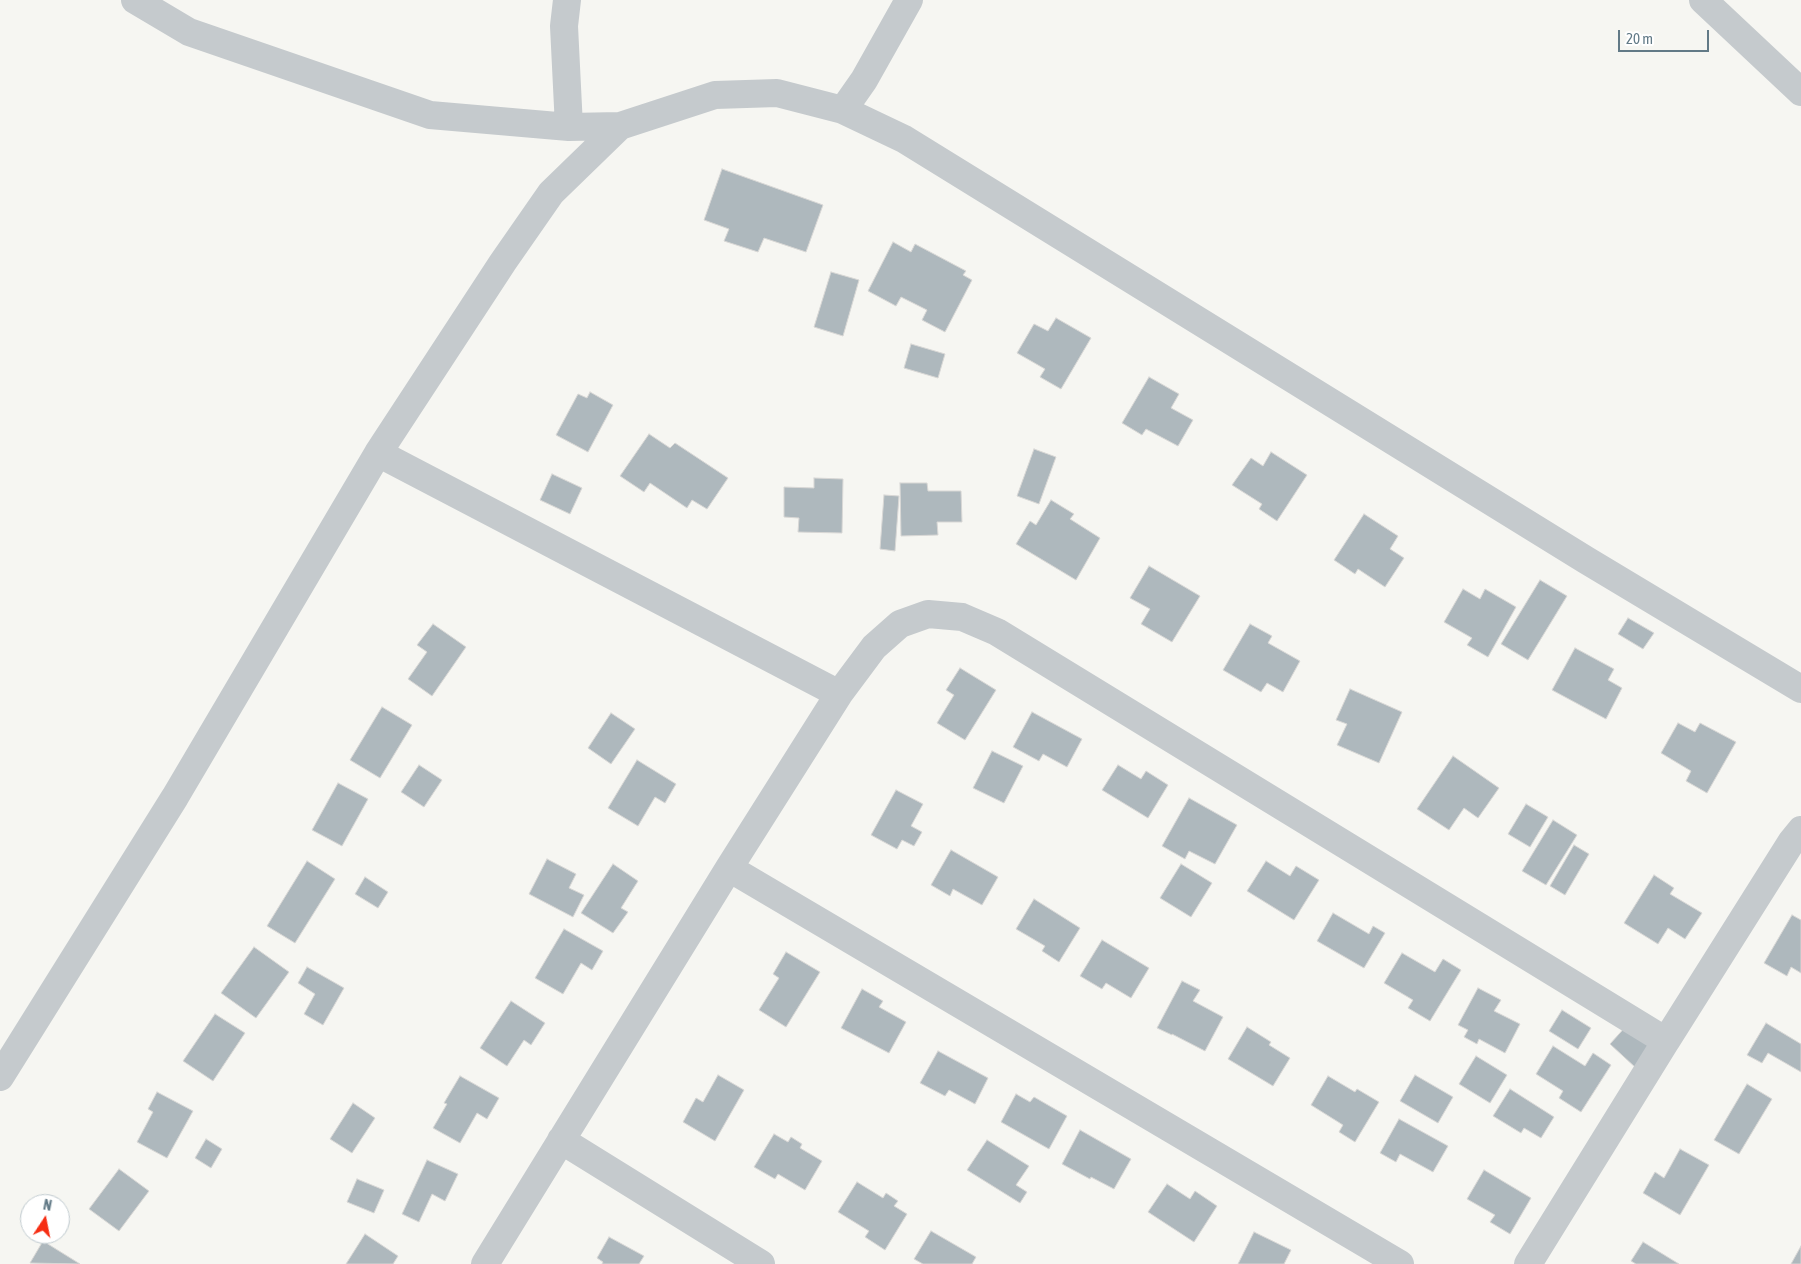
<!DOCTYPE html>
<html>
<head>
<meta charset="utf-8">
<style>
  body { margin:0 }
  #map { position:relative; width:1801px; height:1264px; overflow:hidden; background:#f6f6f2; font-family:"Asap Condensed",sans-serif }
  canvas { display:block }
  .north { position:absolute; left:20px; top:1194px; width:50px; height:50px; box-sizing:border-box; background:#fff; border:1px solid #c0cacf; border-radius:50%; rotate:11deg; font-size:14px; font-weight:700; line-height:20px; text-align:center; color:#627a87 }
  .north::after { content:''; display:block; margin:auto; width:18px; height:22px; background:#f62e13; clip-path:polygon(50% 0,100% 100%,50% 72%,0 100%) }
  .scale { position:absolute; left:1618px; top:30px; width:91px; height:22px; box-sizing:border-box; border:2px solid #627a87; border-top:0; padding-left:6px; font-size:15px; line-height:18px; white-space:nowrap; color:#627a87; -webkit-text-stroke:4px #fff; paint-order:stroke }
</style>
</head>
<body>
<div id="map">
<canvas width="1801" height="1264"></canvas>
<div class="north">N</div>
<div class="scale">20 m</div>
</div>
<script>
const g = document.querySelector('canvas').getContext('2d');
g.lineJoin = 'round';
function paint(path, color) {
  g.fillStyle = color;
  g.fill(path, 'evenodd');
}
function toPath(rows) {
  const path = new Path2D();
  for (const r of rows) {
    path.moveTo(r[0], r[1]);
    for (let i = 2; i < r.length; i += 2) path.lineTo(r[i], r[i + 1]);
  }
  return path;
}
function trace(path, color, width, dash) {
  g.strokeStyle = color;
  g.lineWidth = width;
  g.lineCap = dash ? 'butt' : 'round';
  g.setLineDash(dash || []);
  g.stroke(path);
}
const building = toPath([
  [722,169,823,205,806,252,764,238,758,252,724,241,729,229,704,220,722,169],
  [893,242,911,252,915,244,966,271,963,275,972,280,945,332,922,320,927,310,901,297,896,306,868,291,893,242],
  [831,272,859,280,843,336,814,327,831,272],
  [1056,318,1091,338,1061,389,1040,377,1045,369,1017,353,1034,324,1048,331,1056,318],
  [911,344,945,354,938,378,904,368,911,344],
  [1149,377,1179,394,1171,408,1193,420,1178,446,1146,429,1142,435,1122,423,1149,377],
  [590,392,613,405,588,452,556,435,578,394,587,398,590,392],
  [649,434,670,448,675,443,728,478,707,509,692,500,687,508,650,483,644,492,620,476,649,434],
  [1034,449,1056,457,1039,504,1017,496,1034,449],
  [1271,452,1307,475,1277,521,1259,509,1262,504,1232,485,1251,458,1263,466,1271,452],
  [552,474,582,488,570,514,540,500,552,474],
  [814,478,843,479,842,533,798,532,799,518,784,517,784,487,814,488,814,478],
  [900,483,927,483,928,491,961,491,962,522,937,522,938,535,901,536,900,483],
  [884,495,899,496,895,551,880,549,884,495],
  [1051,500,1074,514,1070,519,1100,538,1076,580,1016,544,1030,521,1036,525,1051,500],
  [1364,514,1398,536,1390,549,1404,558,1385,587,1358,569,1355,574,1334,560,1364,514],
  [1149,566,1200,596,1172,642,1141,624,1150,609,1130,598,1149,566],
  [1540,580,1567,596,1528,660,1501,644,1540,580],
  [1463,589,1480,599,1485,589,1516,607,1488,657,1467,645,1472,638,1444,622,1463,589],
  [1628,618,1654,633,1643,649,1618,634,1628,618],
  [433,624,466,647,432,696,408,679,427,652,417,645,433,624],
  [1250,624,1272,636,1268,643,1300,661,1283,692,1267,683,1261,692,1223,670,1250,624],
  [1575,648,1614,669,1608,680,1622,688,1606,719,1552,690,1575,648],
  [960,668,996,690,965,740,937,723,954,695,946,690,960,668],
  [1350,689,1402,712,1379,763,1337,745,1347,724,1336,720,1350,689],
  [382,707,412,725,380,778,350,760,382,707],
  [1032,712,1082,739,1067,767,1043,754,1039,761,1013,747,1032,712],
  [611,713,635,729,611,764,588,748,611,713],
  [1678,723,1695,732,1700,723,1736,742,1707,793,1686,781,1691,771,1661,753,1678,723],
  [992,751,1023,766,1004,803,973,788,992,751],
  [1453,756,1499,788,1478,818,1464,808,1449,830,1417,809,1453,756],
  [637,760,676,784,665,803,655,797,638,826,608,808,637,760],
  [419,765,442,780,424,807,401,792,419,765],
  [1118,765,1141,779,1146,771,1168,785,1148,818,1102,790,1118,765],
  [338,783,368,799,342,846,312,830,338,783],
  [896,790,923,804,911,826,922,832,914,846,902,840,897,849,871,835,896,790],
  [1189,798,1237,825,1215,864,1189,851,1185,859,1162,846,1189,798],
  [1526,804,1548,817,1530,847,1508,834,1526,804],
  [1553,820,1577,835,1546,885,1522,871,1553,820],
  [1574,845,1589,854,1565,895,1550,886,1574,845],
  [951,850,998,877,982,905,953,889,950,896,931,885,951,850],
  [547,859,576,874,569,888,584,895,573,917,529,894,547,859],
  [307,861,335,879,295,943,267,926,307,861],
  [1266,861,1290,876,1296,866,1319,880,1294,920,1247,891,1266,861],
  [613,864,638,881,621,908,628,912,613,933,581,913,613,864],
  [1181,864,1212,883,1191,917,1160,898,1181,864],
  [1654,875,1674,888,1670,894,1702,913,1685,939,1668,928,1658,944,1624,923,1654,875],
  [365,877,388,892,378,908,355,894,365,877],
  [1034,899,1080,928,1059,962,1042,951,1045,946,1016,929,1034,899],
  [1333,913,1369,934,1373,926,1385,933,1364,968,1317,941,1333,913],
  [1792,915,1801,920,1801,973,1791,967,1787,976,1764,963,1792,915],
  [564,929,603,951,592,970,581,963,563,994,535,978,564,929],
  [1102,940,1149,968,1131,998,1106,983,1102,989,1080,976,1102,940],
  [254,947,289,972,256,1018,221,993,254,947],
  [786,952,820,972,786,1027,759,1010,779,978,773,974,786,952],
  [1402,953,1435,972,1443,959,1461,970,1430,1021,1408,1008,1413,1000,1384,983,1402,953],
  [307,967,344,988,323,1025,304,1014,315,994,298,983,307,967],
  [1182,981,1200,990,1193,1001,1223,1017,1205,1051,1172,1034,1172,1035,1157,1028,1182,981],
  [1478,988,1501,1000,1494,1011,1520,1024,1505,1053,1479,1039,1477,1044,1464,1037,1468,1030,1458,1025,1478,988],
  [862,989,883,1001,879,1007,906,1022,889,1053,841,1028,862,989],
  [511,1001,545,1023,531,1045,524,1040,507,1066,480,1048,511,1001],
  [1562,1010,1591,1028,1578,1049,1549,1031,1562,1010],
  [215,1014,245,1033,213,1081,183,1061,215,1014],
  [1766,1023,1801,1044,1801,1072,1768,1053,1762,1063,1747,1055,1766,1023],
  [1628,1024,1655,1048,1636,1068,1610,1044,1628,1024],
  [1247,1027,1271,1042,1269,1045,1290,1058,1273,1086,1228,1059,1247,1027],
  [1553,1046,1585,1066,1593,1053,1611,1065,1581,1112,1559,1098,1563,1091,1536,1074,1553,1046],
  [938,1051,988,1078,975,1104,949,1090,945,1096,920,1083,938,1051],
  [1476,1056,1507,1075,1490,1103,1459,1084,1476,1056],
  [718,1075,744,1090,715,1141,683,1122,696,1098,703,1102,718,1075],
  [1415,1075,1453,1097,1438,1123,1400,1101,1415,1075],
  [460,1076,499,1098,487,1119,477,1113,460,1143,433,1128,447,1104,444,1103,460,1076],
  [1328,1076,1355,1092,1357,1089,1379,1102,1355,1142,1339,1132,1343,1125,1311,1105,1328,1076],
  [1747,1084,1772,1099,1739,1154,1714,1140,1747,1084],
  [1510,1089,1554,1117,1541,1138,1524,1128,1521,1133,1493,1116,1510,1089],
  [157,1092,193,1111,167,1158,137,1142,153,1112,148,1109,157,1092],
  [1016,1094,1030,1102,1034,1097,1067,1116,1049,1149,1001,1122,1016,1094],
  [353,1103,375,1118,352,1153,330,1139,353,1103],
  [1399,1119,1448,1146,1433,1172,1400,1154,1396,1162,1380,1153,1399,1119],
  [1080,1130,1131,1159,1114,1189,1091,1177,1090,1179,1062,1164,1080,1130],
  [774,1134,788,1142,791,1137,802,1144,800,1148,822,1161,805,1190,778,1174,775,1179,754,1167,774,1134],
  [206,1139,222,1149,211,1168,195,1158,206,1139],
  [987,1140,1029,1166,1016,1185,1027,1192,1020,1203,967,1170,987,1140],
  [1680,1149,1709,1165,1680,1215,1643,1193,1655,1172,1664,1178,1680,1149],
  [427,1160,458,1174,445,1201,432,1194,419,1222,402,1214,427,1160],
  [119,1169,149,1191,119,1231,89,1209,119,1169],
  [1484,1170,1531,1198,1510,1234,1490,1222,1495,1215,1467,1199,1484,1170],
  [357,1179,384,1190,374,1213,347,1202,357,1179],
  [857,1182,883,1198,886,1193,898,1201,894,1206,907,1214,885,1250,865,1237,869,1231,838,1212,857,1182],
  [1167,1184,1190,1199,1195,1191,1217,1206,1194,1242,1148,1212,1167,1184],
  [931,1231,976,1257,972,1264,923,1264,914,1259,931,1231],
  [1254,1232,1291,1250,1284,1264,1238,1264,1254,1232],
  [365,1234,398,1256,393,1264,346,1264,365,1234],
  [609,1237,644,1256,639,1264,602,1264,603,1262,597,1258,609,1237],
  [43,1241,80,1264,30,1263,43,1241],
  [1643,1242,1679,1264,1636,1264,1631,1261,1643,1242],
  [1801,1246,1801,1264,1791,1264,1801,1246]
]);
paint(building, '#aeb8bd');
trace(building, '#d8d7d5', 1);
trace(toPath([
  [135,0,189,32,430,115,569,127,620,126],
  [567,0,564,26,569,127],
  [1703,0,1801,92],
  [843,110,864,80,909,0],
  [378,453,839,694],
  [729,868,1400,1264],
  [0,1077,175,797,378,453,503,262,551,193,620,126,715,95,777,93,843,110,904,139,1586,560,1801,689],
  [561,1140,761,1264],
  [485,1264,729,868,839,694,874,647,900,624,928,614,962,617,997,632,1666,1041,1792,841,1801,830],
  [1528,1264,1666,1041]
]), '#c5cacd', 28);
</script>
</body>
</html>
